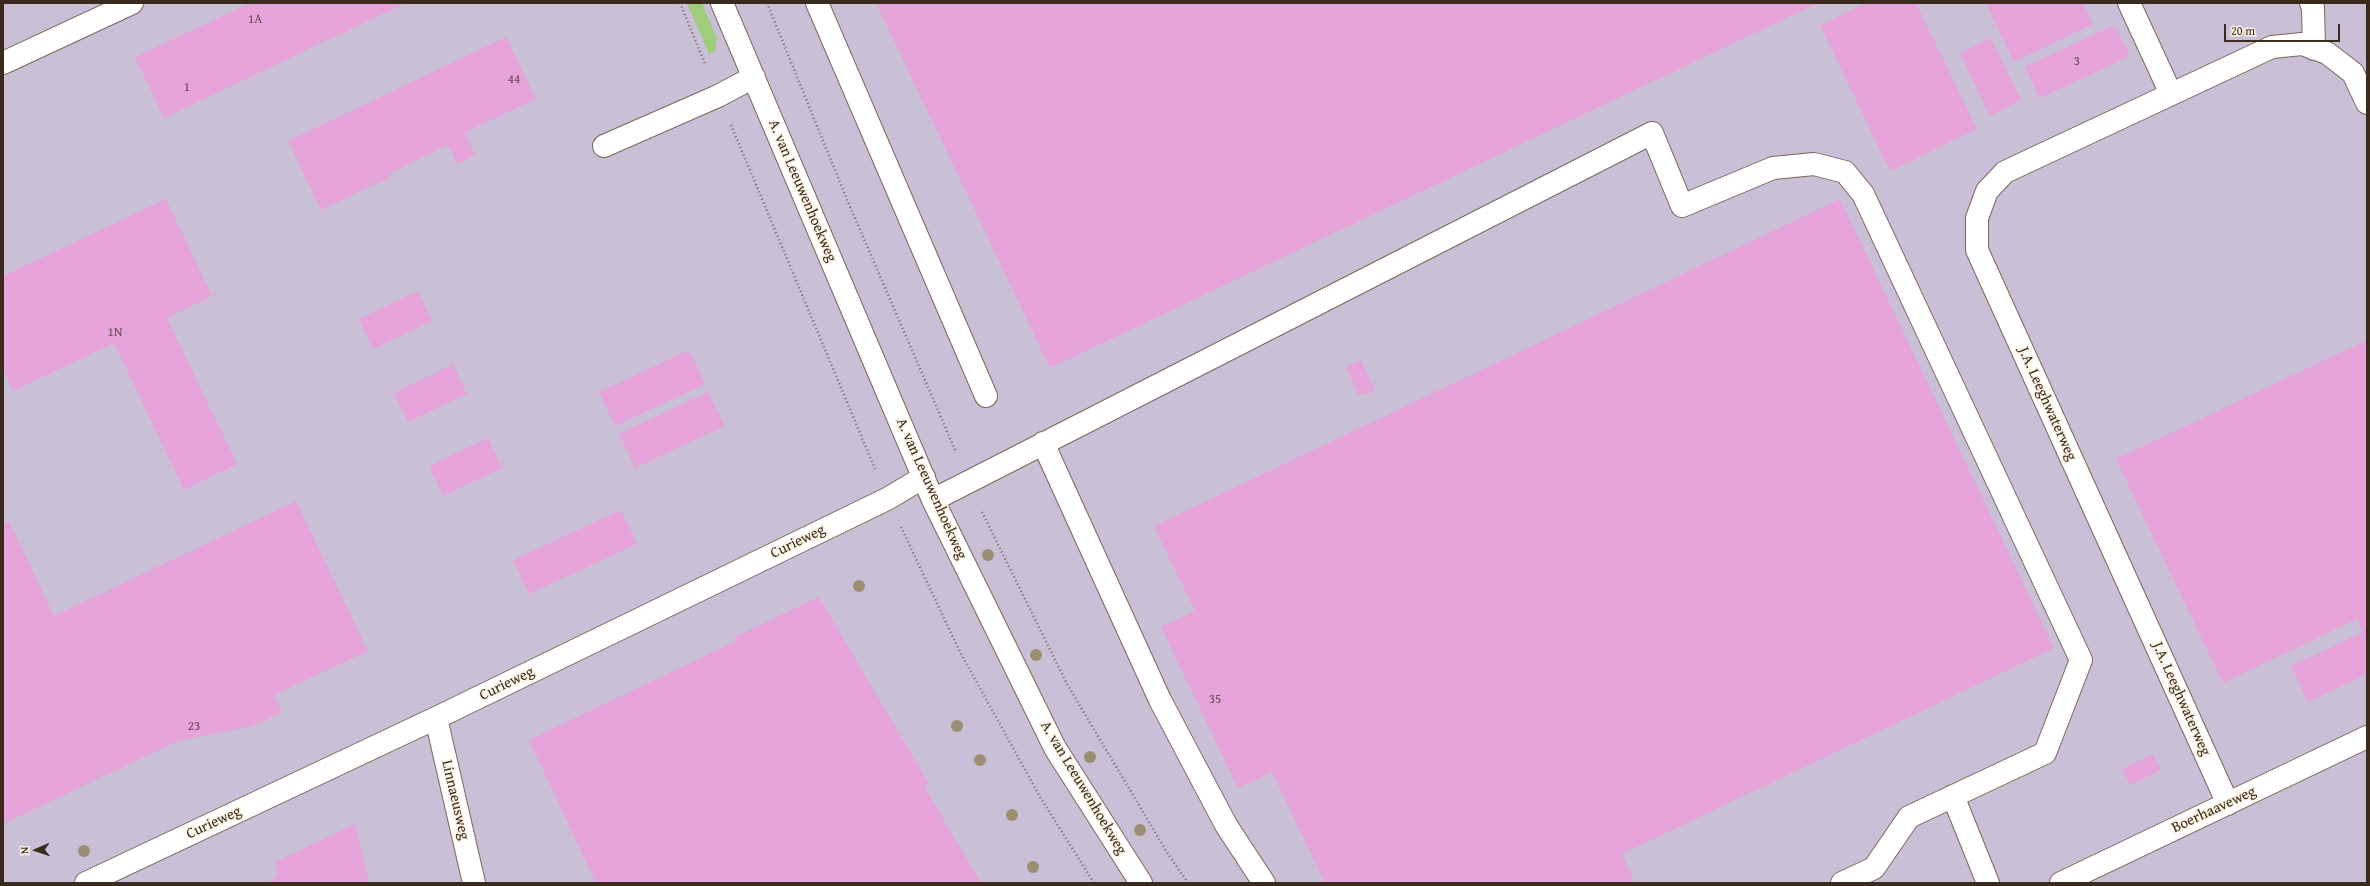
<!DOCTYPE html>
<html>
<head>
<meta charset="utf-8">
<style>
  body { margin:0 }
  #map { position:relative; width:2370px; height:886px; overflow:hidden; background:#f3d9ba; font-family:"Gentium Book Plus",serif }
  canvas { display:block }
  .frame { position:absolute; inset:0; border:4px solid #3b2a1e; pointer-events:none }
  .north { position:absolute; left:16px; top:830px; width:40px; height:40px; -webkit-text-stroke:3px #fcf5e5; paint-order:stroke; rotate:268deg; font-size:11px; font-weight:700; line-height:16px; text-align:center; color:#3b2a1e }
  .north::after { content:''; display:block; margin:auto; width:14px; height:18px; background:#3b2a1e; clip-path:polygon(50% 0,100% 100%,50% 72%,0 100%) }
  .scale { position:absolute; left:2224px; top:24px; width:116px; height:18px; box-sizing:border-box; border:2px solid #3b2a1e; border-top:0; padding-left:5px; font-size:12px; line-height:14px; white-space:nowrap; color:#3b2a1e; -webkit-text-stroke:3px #fcf5e5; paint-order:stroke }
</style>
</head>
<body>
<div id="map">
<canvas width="2370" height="886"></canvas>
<div class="frame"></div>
<div class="north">N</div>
<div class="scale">20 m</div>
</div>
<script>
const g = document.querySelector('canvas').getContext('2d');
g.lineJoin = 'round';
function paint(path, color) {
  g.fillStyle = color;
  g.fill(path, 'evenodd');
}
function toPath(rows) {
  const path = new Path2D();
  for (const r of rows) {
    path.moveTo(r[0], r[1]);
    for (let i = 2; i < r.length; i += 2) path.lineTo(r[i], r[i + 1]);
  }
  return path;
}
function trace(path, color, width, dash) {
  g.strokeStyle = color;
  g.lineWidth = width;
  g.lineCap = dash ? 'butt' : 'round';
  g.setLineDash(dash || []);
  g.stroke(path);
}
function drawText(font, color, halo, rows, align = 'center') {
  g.font = font + ' "Gentium Book Plus",serif';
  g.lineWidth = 3.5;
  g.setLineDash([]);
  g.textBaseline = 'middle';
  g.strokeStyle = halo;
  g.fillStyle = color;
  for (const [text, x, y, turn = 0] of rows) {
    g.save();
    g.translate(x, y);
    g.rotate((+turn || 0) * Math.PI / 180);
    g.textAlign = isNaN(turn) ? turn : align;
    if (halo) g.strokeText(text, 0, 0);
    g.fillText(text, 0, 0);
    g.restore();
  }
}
paint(toPath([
  [3,3,2367,3,2367,883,3,883]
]), '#c9bfd7');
paint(toPath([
  [687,3,702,3,717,39,715,51,709,54]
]), '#9fcd7b');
paint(toPath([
  [250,3,406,3,164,118,135,57],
  [876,3,1818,3,1050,368],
  [1866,3,1916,3,1977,129,1890,171,1820,25],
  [1986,3,2083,3,2093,24,2014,62],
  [2114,25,2130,56,2040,98,2025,67],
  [506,37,536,99,465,132,475,155,457,164,448,145,390,173,391,177,321,210,288,141],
  [1991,38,2021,100,1990,116,1960,53],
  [166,199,212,296,167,318,237,464,184,490,114,343,13,391,3,370,3,276],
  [1840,199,2054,648,1622,854,1635,883,1325,883,1272,772,1238,788,1161,627,1195,611,1154,526],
  [418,291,432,321,373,349,359,319],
  [2367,340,2367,674,2308,702,2291,666,2363,632,2357,619,2223,683,2116,459],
  [689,350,705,384,615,426,599,392],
  [1361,360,1375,390,1359,396,1346,367],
  [453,364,467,394,408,422,394,393],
  [708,392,725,426,635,468,619,434],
  [488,438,502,468,443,496,429,466],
  [296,501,368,651,274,695,282,712,250,727,178,741,3,824,3,524,9,521,54,616],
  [621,510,637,544,529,594,513,560],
  [819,597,929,784,924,786,981,883,596,883,529,740,736,641,734,637],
  [2153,754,2161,770,2130,785,2122,769],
  [355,824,369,883,266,883,278,877,275,862]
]), '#e6a4da');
const minor = toPath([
  [722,3,933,500,1055,748,1141,883],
  [817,3,986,396],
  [2129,3,2171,94],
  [2311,3,2313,8,2314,49],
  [3,63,132,3],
  [604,146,718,96,754,77],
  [1043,443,1160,700,1226,825,1264,883],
  [933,500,1652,133,1682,206,1773,168,1814,164,1845,172,1863,194,2081,660,2045,753,1909,817,1874,868,1842,883],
  [436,718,474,883],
  [1953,796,1988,883],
  [2228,804,1977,250,1977,218,1987,191,2005,172,2272,47,2302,44,2327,53,2353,73,2367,103],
  [86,883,436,718,887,499,924,477],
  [2061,883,2367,737]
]);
trace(minor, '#7b6755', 24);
trace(toPath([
  [680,3,706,66],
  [767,3,848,202,956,452],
  [731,125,875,469],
  [982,512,1067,684,1168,854,1188,883],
  [901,527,959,650,1040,797,1094,883]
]), '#7b6755', 2.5, [1, 3]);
trace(minor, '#fff', 22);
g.fillStyle = '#9c8f71';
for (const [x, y] of [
  [988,555],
  [859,586],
  [1036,655],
  [957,726],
  [1090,757],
  [980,760],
  [1012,815],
  [1140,830],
  [84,851],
  [1033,867]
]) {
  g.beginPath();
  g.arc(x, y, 6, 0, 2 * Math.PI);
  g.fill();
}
drawText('13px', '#66484d', null, [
  ["1A",255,20],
  ["3",2077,62],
  ["44",514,80],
  ["1",187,88],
  ["1N",115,333],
  ["35",1215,700],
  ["23",194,727]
]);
drawText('15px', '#3b2a1e', '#fcf5e5', [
  ["A. van Leeuwenhoekweg",802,191,67],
  ["J.A. Leeghwaterweg",2047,404,66],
  ["A. van Leeuwenhoekweg",931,489,66],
  ["Curieweg",798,542,-26],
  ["Curieweg",507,684,-26],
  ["J.A. Leeghwaterweg",2181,699,66],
  ["A. van Leeuwenhoekweg",1083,788,59],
  ["Linnaeusweg",455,800,77],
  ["Boerhaaveweg",2214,810,-25],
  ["Curieweg",214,823,-25]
]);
</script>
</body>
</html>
